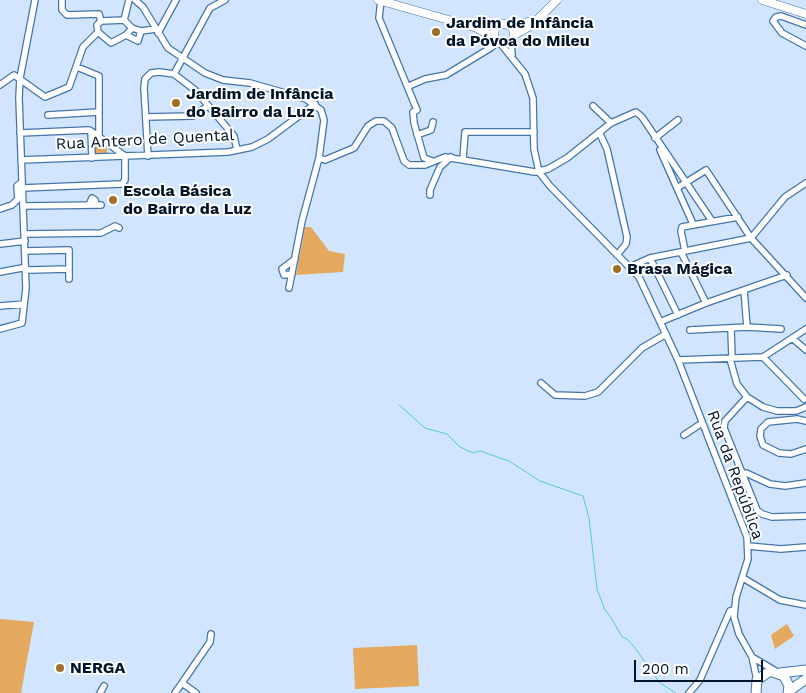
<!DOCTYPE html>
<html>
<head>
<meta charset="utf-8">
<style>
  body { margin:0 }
  #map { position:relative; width:806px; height:693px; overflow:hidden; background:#d1e6fe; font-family:"Work Sans",sans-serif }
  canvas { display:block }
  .scale { position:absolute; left:634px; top:660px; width:129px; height:22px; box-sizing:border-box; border:2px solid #011328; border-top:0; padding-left:6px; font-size:15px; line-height:18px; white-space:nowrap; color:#011328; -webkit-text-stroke:4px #fff; paint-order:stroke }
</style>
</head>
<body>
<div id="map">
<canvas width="806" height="693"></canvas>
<div class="scale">200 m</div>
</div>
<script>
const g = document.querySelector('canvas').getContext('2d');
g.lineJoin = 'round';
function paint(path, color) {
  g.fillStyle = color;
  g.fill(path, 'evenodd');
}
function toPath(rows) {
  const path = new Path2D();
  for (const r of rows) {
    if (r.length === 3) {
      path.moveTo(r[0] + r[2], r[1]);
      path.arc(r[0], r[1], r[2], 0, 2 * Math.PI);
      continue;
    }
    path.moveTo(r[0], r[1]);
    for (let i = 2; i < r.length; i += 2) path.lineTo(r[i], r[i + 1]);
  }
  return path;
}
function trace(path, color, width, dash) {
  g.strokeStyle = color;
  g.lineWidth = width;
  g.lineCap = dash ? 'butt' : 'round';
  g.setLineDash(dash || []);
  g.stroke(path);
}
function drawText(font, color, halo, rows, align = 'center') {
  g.font = font + ' "Work Sans",sans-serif';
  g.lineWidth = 4;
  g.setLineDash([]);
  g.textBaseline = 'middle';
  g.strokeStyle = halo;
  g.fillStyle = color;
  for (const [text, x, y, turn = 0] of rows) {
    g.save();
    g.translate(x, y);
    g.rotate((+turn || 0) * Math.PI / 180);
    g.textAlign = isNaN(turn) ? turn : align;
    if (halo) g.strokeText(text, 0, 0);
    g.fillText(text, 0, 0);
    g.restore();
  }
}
paint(toPath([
  [96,140,107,147,107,155,94,155,94,141],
  [305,227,311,227,329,251,345,254,343,272,296,275],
  [0,619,34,622,21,693,0,693],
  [787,624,794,636,775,649,771,635],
  [417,645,419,686,355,689,353,648]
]), '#e4a95e');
trace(toPath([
  [399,405,425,428,447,434,460,447,473,453,480,451,509,461,540,481,583,496,589,518,597,589,605,610,612,619,622,637,627,639,635,648,660,683,676,693]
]), '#50cdc7', 1);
const minor = toPath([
  [135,0,143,7,168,48,205,73,223,80,250,83,306,99,321,110,324,120,319,158,302,221,289,288],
  [381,0,379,18,417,110,413,112,414,123,424,158,432,161],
  [124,20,129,0],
  [101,21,124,20,132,28,141,31],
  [806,25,781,16,776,17,773,21,782,33,806,46],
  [98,32,111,43,126,35,132,28],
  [158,33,176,0],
  [126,35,138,41,141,31,156,29],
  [511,41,512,55],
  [500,43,525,74,533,98,534,149,539,172,550,186,639,277,678,360,747,537,748,559,736,597,734,617,739,634,752,657,757,680],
  [77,67,99,76,99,137],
  [174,74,210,8,225,0],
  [0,85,14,75,45,97,69,87,83,47,98,32,97,25,101,21,99,14,67,15,62,10,62,0],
  [409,86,425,79,446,75,492,47,498,41],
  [593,106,611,123],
  [48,115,99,112],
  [146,117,193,116,208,106],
  [599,132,607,149,627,237,626,244,617,255],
  [20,133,89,130,91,131,92,158],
  [417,135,431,130,433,122],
  [655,138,678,120],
  [660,150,693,224],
  [148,156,144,88,145,79,151,73,159,72,174,74,195,90,234,136,237,150],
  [319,158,325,160,354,148,368,126,376,121,384,121,392,128,404,161,409,165,425,165,445,157,535,172,548,169,567,158,611,123,636,112,642,117,712,221],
  [463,159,465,132,534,132],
  [21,160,228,152,252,147,268,139,315,104],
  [22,188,122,184,125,180,125,156,91,131],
  [677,188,706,170,751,238,806,298],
  [430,195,430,190,440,167,451,157],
  [89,205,92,198,95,200,96,205],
  [23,206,101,205],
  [0,209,12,205,18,199,17,186,22,182],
  [24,234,101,233,115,226,119,228],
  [751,238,785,197,806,183],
  [0,244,25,241],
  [25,251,69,250,69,279],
  [685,251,681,231,682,227,738,217],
  [681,252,706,303],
  [650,258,678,315],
  [630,267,650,258,751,238],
  [0,272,22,268,30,270,69,269],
  [292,274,284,275,282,269,295,259],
  [744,290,747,327],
  [0,306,24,304],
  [660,322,706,303,787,275],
  [0,329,22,323,26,288,19,98,20,78,35,0],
  [731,329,732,358],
  [690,330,747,327,781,329],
  [792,338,806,350],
  [730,359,737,384,747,397,763,407,777,411,796,411,806,407],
  [678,360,763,357],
  [541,383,555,395,585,396,598,392,642,348,666,334],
  [747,397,725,421,724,428,757,510,762,514,772,517,806,516],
  [804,399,763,357,806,329],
  [806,421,797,419,768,422,761,429,760,436,763,445,779,453,791,454,806,449],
  [684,435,702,423],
  [743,474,746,473,770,484,785,486,806,483],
  [748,546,781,549,806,547],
  [743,578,780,600,806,605],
  [752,657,774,670],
  [100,693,104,686],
  [175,693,182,683],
  [196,693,182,683,210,642,211,634],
  [689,693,700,680,730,611,734,610]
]);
const major = toPath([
  [378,0,477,28,495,38],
  [762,0,806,14],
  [504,34,10],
  [510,26,533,21],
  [514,35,532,25,557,0]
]);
const highway = toPath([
  [780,673,806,670],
  [789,691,806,679],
  [756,693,757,680,770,671,784,676,789,686,788,693]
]);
trace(minor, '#4375aa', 8);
trace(major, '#4375aa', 9);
trace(highway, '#4375aa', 11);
trace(minor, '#fff', 5.5);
trace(major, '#fff', 8);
trace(highway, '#fff', 9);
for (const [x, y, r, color] of [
  [436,32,5,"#a26e26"],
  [176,103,5,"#a26e26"],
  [113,200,5,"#a26e26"],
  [617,269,5,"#a26e26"],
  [60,668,5,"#a26e26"]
]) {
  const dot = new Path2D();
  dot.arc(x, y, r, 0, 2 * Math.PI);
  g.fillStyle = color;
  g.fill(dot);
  trace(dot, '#fff', 2);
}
drawText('bold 16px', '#011328', '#fff', [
  ["Jardim de Infância",446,23],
  ["da Póvoa do Mileu",446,41],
  ["Jardim de Infância",186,94],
  ["do Bairro da Luz",186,112],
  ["Escola Básica",123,191],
  ["do Bairro da Luz",123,209],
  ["Brasa Mágica",627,269],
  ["NERGA",70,668]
], 'left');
drawText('16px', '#011328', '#fff', [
  ["Rua Antero de Quental",145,140,-3],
  ["Rua da República",735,475,70]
]);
</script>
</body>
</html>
